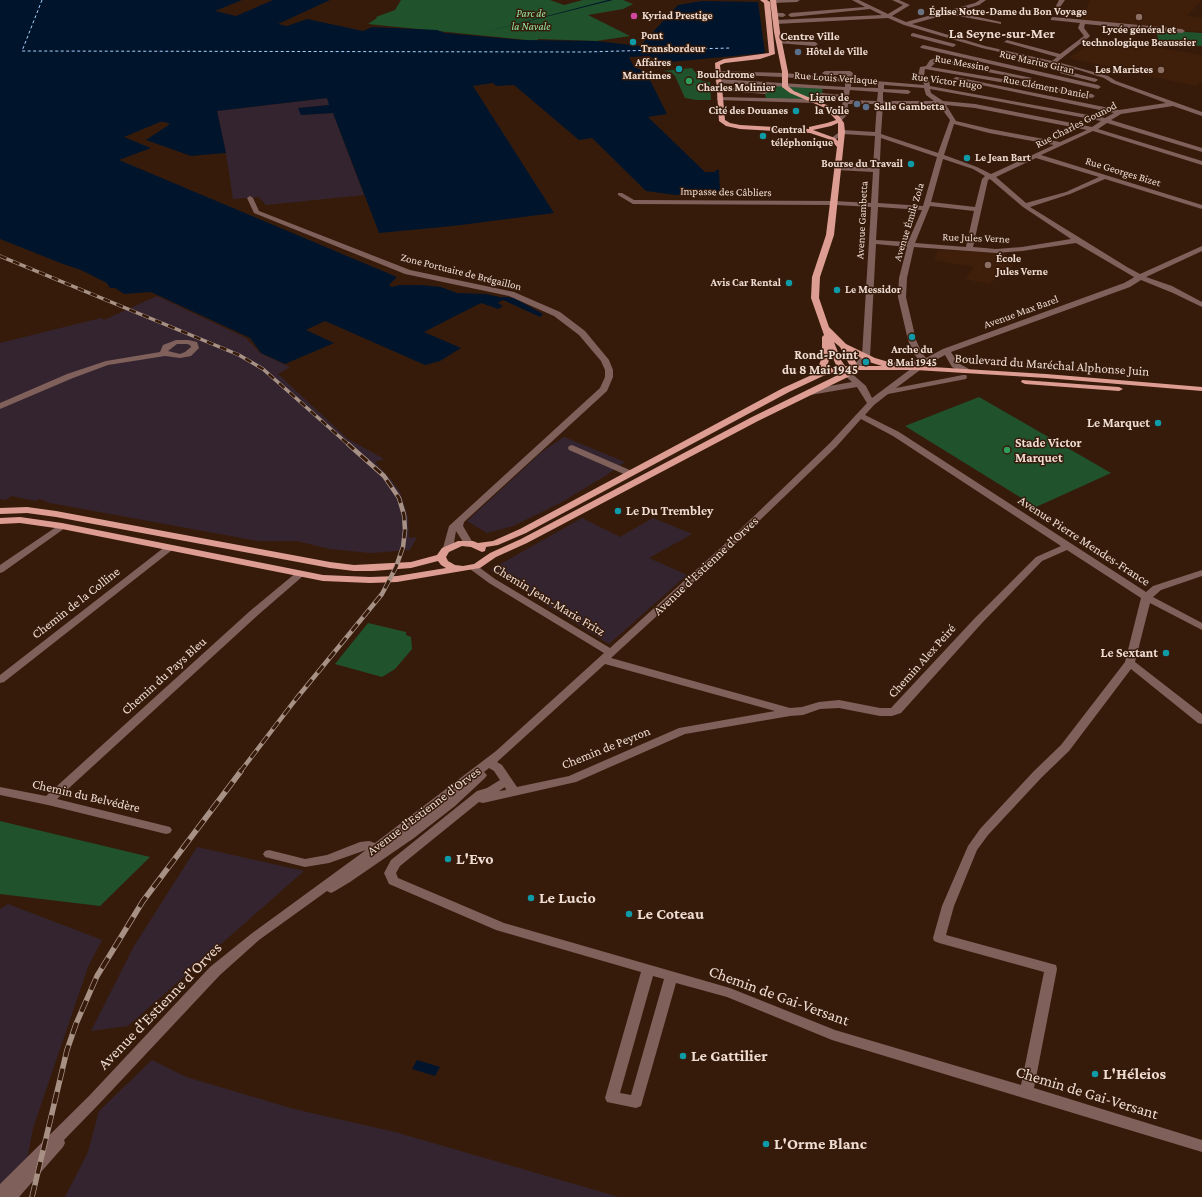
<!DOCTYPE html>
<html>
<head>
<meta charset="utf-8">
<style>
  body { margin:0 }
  canvas { display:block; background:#361b0b }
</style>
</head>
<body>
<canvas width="1202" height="1197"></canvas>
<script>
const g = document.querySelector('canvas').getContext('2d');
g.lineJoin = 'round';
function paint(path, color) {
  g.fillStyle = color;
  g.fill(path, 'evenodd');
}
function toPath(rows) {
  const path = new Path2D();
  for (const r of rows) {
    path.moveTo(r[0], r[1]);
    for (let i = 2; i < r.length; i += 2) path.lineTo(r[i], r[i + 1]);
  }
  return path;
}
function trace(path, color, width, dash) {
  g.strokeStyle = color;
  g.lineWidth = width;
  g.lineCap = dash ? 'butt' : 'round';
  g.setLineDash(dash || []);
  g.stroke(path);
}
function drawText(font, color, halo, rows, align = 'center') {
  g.font = font + ' "Crimson Pro",serif';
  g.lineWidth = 3;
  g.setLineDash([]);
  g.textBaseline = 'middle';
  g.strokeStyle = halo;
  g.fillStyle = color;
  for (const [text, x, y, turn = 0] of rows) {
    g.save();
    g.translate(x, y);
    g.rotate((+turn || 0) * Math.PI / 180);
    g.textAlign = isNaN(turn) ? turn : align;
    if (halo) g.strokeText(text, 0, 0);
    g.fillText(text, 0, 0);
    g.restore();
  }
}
paint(toPath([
  [327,98,330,105,299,108,301,115,333,113,364,195,266,205,259,197,233,199,226,153,217,111],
  [157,296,246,338,260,353,290,367,278,374,348,439,384,459,375,462,392,481,400,492,408,517,409,538,417,537,410,550,371,553,330,549,297,541,258,541,45,502,46,501,39,499,36,501,11,496,6,500,0,499,0,343,101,318,104,320],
  [564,437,625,462,605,476,562,502,513,526,487,533,467,521,543,451],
  [582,518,620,537,653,518,692,534,649,558,687,575,609,644,490,570],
  [197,847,304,871,128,1026,91,1031,134,946],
  [8,904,102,940,88,967,33,1128,20,1197,0,1197,0,909],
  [152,1060,186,1077,294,1109,395,1132,619,1197,65,1197,88,1152,99,1111]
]), '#34242f');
paint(toPath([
  [1090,0,1202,0,1187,16,1202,18,1202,32,1138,28,1081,21],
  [1101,38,1202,55,1202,81,1195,86,1068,58],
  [938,250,1005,253,1014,263,1010,269,989,284,965,279,974,267,934,260]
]), '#3f1e0a');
paint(toPath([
  [401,0,550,0,564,5,583,0,623,0,633,4,623,9,588,15,630,36,596,41,538,39,537,41,368,24,377,18,376,17,395,10],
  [1156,30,1202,33,1202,46,1159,43],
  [692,68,702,81,710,82,711,100,696,100,685,98,675,76,671,72,663,71],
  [763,84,823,87,821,101,766,99],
  [979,397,1111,473,1036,507,905,426],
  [368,623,406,632,406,635,411,637,412,649,395,669,382,677,335,664],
  [0,821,4,822,150,857,100,906,0,894]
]), '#20522c');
paint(toPath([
  [0,0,242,0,215,11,236,16,273,0,330,0,278,24,287,26,307,19,363,31,372,27,437,30,445,33,522,40,596,41,640,46,678,5,702,1,758,2,765,53,659,63,650,56,629,57,634,67,643,71,642,75,648,76,667,114,648,117,705,172,715,172,716,170,719,170,720,191,715,195,675,195,646,191,592,138,579,140,514,85,496,86,493,83,473,86,554,213,453,226,379,233,333,113,301,115,298,108,329,105,327,98,217,111,226,153,191,156,146,140,170,124,165,122,160,122,124,137,151,148,119,160,397,277,389,285,392,287,399,285,422,285,441,287,457,293,486,294,500,297,507,297,514,298,543,314,540,317,503,300,498,303,503,306,498,309,481,303,424,332,461,348,440,361,425,365,325,321,306,330,334,343,285,364,261,353,250,338,151,292,124,294,115,288,110,288,107,283,81,270,63,264,0,239],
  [608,0,613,0,485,32,566,11],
  [417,1060,440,1067,435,1076,412,1069]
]), '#00152c');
trace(toPath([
  [42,0,22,51,585,52,731,48]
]), '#abd2fe', 1, [3, 2.5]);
paint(toPath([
  [771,0,800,0,797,2,773,3,771,0],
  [852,0,859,0,888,14,903,5,892,0,899,0,910,5,892,16,906,22,975,3,980,0,986,0,979,5,955,12,1001,22,1001,24,948,14,912,24,985,46,1052,61,1057,57,1004,42,1007,40,1060,54,1084,36,1078,28,1080,23,1051,20,1051,18,1053,17,1182,29,1185,31,1182,33,1085,24,1084,28,1090,36,1089,37,1057,62,1108,76,1116,81,1202,112,1202,116,1173,106,1121,114,1111,120,1202,148,1202,152,1107,123,1098,129,1202,161,1202,165,1093,131,1041,155,1202,205,1202,209,1105,179,1070,194,1030,207,1127,267,1140,274,1202,246,1202,251,1146,277,1172,286,1202,302,1202,307,1173,293,1141,280,1130,287,951,352,958,363,969,369,969,373,963,373,952,367,945,355,928,364,896,388,963,375,966,375,967,377,966,379,888,394,874,405,865,415,899,432,1146,592,1153,586,1202,570,1202,576,1161,590,1153,597,1202,623,1202,630,1150,603,1135,662,1202,714,1202,724,1198,723,1131,669,1069,751,1042,777,988,835,977,850,954,906,946,935,1056,965,1057,969,1034,1088,1202,1140,1202,1152,832,1040,727,997,676,983,641,1106,636,1108,607,1102,605,1098,641,972,496,930,389,884,384,873,391,860,477,791,487,788,500,780,494,771,489,768,484,772,487,775,485,778,455,806,414,838,350,882,335,891,331,893,327,891,259,940,220,975,99,1104,64,1140,65,1143,63,1147,19,1197,0,1197,0,1184,89,1096,210,967,251,934,366,850,329,863,305,867,265,857,263,854,265,851,269,850,305,859,327,855,360,842,369,841,375,843,496,751,604,653,489,583,470,569,468,567,470,565,476,565,495,579,610,648,726,543,830,443,867,403,857,387,810,395,807,394,806,392,807,390,852,382,843,374,847,372,850,372,866,386,872,398,916,365,888,367,885,367,885,363,919,360,914,354,908,340,898,297,899,278,907,247,876,244,870,357,858,370,855,370,851,368,862,356,871,207,837,205,633,204,618,195,618,193,622,193,634,200,834,201,871,203,873,172,837,170,834,168,837,166,873,168,875,136,843,134,835,140,830,139,842,130,875,132,877,104,848,104,847,115,840,122,837,120,841,115,843,99,821,97,818,95,821,93,843,95,844,90,718,83,715,81,718,79,845,87,845,82,783,77,717,74,714,72,715,71,785,73,846,79,847,75,825,75,822,73,825,71,850,71,853,73,852,79,924,85,923,81,918,76,920,67,926,66,930,60,936,58,1032,78,1029,80,936,62,931,67,1092,94,1095,96,1092,98,925,69,924,76,929,80,930,86,1105,118,1114,113,953,79,956,77,1119,110,1166,103,1112,83,1104,78,1079,70,982,48,904,25,888,18,776,24,773,22,776,20,882,15,870,9,791,17,788,15,791,13,865,7,852,0],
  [851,83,878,85,878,88,851,87,851,83],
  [884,85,924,88,926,95,934,101,883,101,883,92,908,94,911,92,908,90,884,89,884,85],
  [930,89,996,101,1101,121,1092,127,975,104,943,101,931,93,930,89],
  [850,90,878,92,877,101,848,100,850,90],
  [883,104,939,105,950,120,938,153,881,134,883,104],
  [946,105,975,108,1087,130,1060,142,990,129,956,121,946,105],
  [954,124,989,133,1054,145,991,174,977,167,944,155,954,124],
  [881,138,937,157,923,206,878,203,881,138],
  [1036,158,1099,177,1066,192,1026,203,996,177,1036,158],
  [943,159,973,169,985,176,982,179,975,207,931,202,943,159],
  [990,179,1023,207,1071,239,1022,247,996,249,973,247,988,180,990,179],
  [930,206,974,211,966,247,915,243,930,206],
  [878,207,922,210,908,242,876,240,878,207],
  [1076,243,1134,277,1133,278,1124,283,943,349,926,358,922,353,916,340,906,297,907,278,914,247,996,253,1022,251,1076,243],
  [861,419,893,436,1061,546,1036,557,974,619,891,708,880,708,839,700,819,702,802,707,790,708,611,658,732,547,836,447,861,419],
  [1067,550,1141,598,1125,662,1061,745,1034,771,980,829,968,846,942,906,933,938,934,941,939,943,1044,972,1021,1085,835,1030,730,988,504,923,398,878,396,873,400,866,479,802,483,803,576,782,685,734,790,716,803,715,820,709,839,708,880,716,892,716,901,713,982,623,1042,561,1067,550],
  [605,664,775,711,679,728,569,776,517,787,502,765,497,762,605,664],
  [505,787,506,790,499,791,505,787],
  [653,976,664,979,631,1095,620,1093,653,976],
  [1059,0,1065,0,1058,10,1054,10,1059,0],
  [775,13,783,13,786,15,783,17,773,16,772,15,775,13],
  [913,33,955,44,956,45,953,47,911,36,911,34,913,33],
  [779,40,815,42,818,44,815,46,777,43,776,42,779,40],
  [923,45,1098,85,1101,87,1098,89,921,48,920,47,923,45],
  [1062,70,1097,79,1098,80,1095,82,1060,73,1060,71,1062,70],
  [718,87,765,90,768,92,765,94,716,90,716,88,718,87],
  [719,97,814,99,817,101,814,103,717,100,717,98,719,97],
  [250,196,253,198,259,211,410,270,514,292,560,312,585,331,609,360,613,370,613,377,607,391,464,522,463,526,473,543,471,545,465,545,456,531,453,548,451,550,445,550,443,548,449,526,600,388,605,377,605,370,601,361,579,335,554,316,509,296,405,274,254,213,247,198,250,196],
  [176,340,188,340,197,342,199,348,191,356,180,358,165,356,108,365,73,378,0,409,0,403,67,374,106,361,160,352,163,345,176,340],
  [177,344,187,344,190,345,191,347,185,352,180,354,168,351,177,344],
  [572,445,632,471,633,473,632,475,626,475,569,450,568,448,569,446,572,445],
  [62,523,67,526,65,528,3,572,0,573,0,565,62,523],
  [169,545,172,546,174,548,172,550,4,682,0,683,0,675,166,546,169,545],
  [300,571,305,574,303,576,258,615,57,799,170,827,172,830,170,833,166,834,48,805,0,795,0,787,46,796,250,611,297,572,300,571]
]), '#80605b');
paint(toPath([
  [760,0,767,0,770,2,775,54,760,59,725,63,720,65,725,120,730,123,740,125,809,129,809,127,827,123,836,120,825,108,790,93,782,87,782,72,774,32,770,0,776,0,780,32,788,72,788,86,794,91,829,106,837,113,844,123,845,132,834,235,820,277,819,298,829,327,846,344,875,358,892,363,893,366,916,366,1046,374,1202,387,1202,391,1046,378,916,370,857,370,850,376,758,421,527,543,496,557,480,568,397,582,370,583,323,581,62,529,20,523,0,524,0,518,20,517,62,523,323,575,370,577,397,576,446,568,441,565,438,561,411,568,373,571,354,571,330,568,56,517,27,513,0,514,0,508,27,507,56,511,330,562,354,565,411,562,437,555,442,548,458,541,473,541,478,543,493,541,520,529,783,388,816,373,822,357,822,337,824,335,811,298,812,277,826,235,837,147,831,140,810,133,740,129,726,126,719,121,715,63,724,59,769,53,764,3,760,0],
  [838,123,838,141,835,138,813,130,831,126,838,123],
  [834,342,840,347,850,366,845,366,841,360,834,342],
  [830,352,837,367,826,369,830,357,830,352],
  [851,353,869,362,882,366,858,366,851,353],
  [840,371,842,373,752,417,521,539,490,553,474,564,463,566,455,565,448,561,446,557,449,552,462,546,471,547,482,552,485,551,486,547,498,545,526,533,789,392,823,376,840,371],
  [1022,380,1119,387,1123,389,1119,391,1025,384,1021,382,1022,380]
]), '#de9d92');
const railFar2 = toPath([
  [0,256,239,355,263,369,349,445]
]);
const railFar1 = toPath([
  [240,772,296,699,382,594,396,567,403,547,405,530,404,515,399,498,384,476,348,444]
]);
const rail = toPath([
  [32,1197,67,1050,76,1024,97,976,143,901,241,771]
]);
trace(railFar2, '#a79185', 3.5);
trace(railFar1, '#a79185', 4.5);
trace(rail, '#a79185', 5.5);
trace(railFar2, '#361b0b', 2.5, [7]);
trace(railFar1, '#361b0b', 3, [9]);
trace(rail, '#361b0b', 4, [12]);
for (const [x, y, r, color] of [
  [921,12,4,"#6b7280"],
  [634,16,4,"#d1479c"],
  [1139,17,4,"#8d6e63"],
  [633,42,4,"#0f9aa8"],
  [798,52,4,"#5c6f8a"],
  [679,69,4,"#0f9aa8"],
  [1161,70,4,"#8d6e63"],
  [689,81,4,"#2e9e5b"],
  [857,104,4,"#5c6f8a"],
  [866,107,4,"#5c6f8a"],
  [796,111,4,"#0f9aa8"],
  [763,136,4,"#0f9aa8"],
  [967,158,4,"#0f9aa8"],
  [911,164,4,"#0f9aa8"],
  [988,265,4,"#8d6e63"],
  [789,283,4,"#0f9aa8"],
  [837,290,4,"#0f9aa8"],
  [912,337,4,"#0f9aa8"],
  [866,362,4,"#0f9aa8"],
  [1158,423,4,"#0f9aa8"],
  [1007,450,4,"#2e9e5b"],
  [618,511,4,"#0f9aa8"],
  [1166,653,4,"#0f9aa8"],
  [448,859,4,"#0f9aa8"],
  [531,898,4,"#0f9aa8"],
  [629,914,4,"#0f9aa8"],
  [683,1056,4,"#0f9aa8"],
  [1095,1074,4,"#0f9aa8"],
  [766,1144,4,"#0f9aa8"]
]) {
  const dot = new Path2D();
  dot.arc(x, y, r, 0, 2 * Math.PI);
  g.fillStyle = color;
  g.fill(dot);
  trace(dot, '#361b0b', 1.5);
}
drawText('bold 11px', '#efdcd2', '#361b0b', [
  ["Église Notre-Dame du Bon Voyage",929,12],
  ["Kyriad Prestige",642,16],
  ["Lycée général et",1139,30,"center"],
  ["technologique Beaussier",1139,43,"center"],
  ["Pont",641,36],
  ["Transbordeur",641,49],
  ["Hôtel de Ville",806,52],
  ["Affaires",671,63,"right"],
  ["Maritimes",671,76,"right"],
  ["Les Maristes",1153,70,"right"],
  ["Boulodrome",697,75],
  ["Charles Molinier",697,88],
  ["Ligue de",849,98,"right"],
  ["la Voile",849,111,"right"],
  ["Salle Gambetta",874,107],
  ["Cité des Douanes",788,111,"right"],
  ["Central",771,130],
  ["téléphonique",771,143],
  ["Le Jean Bart",975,158],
  ["Bourse du Travail",903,164,"right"],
  ["École",996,259],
  ["Jules Verne",996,272],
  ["Avis Car Rental",781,283,"right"],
  ["Le Messidor",845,290],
  ["Arche du",912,350,"center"],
  ["8 Mai 1945",912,363,"center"]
], 'left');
drawText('italic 11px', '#94e6a2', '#361b0b', [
  ["Parc de",531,14],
  ["la Navale",531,27]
]);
drawText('11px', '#efdcd2', '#361b0b', [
  ["Rue Marius Giran",1037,62,13],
  ["Rue Messine",962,63,10],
  ["Rue Louis Verlaque",836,78,4],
  ["Rue Victor Hugo",947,81,8],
  ["Rue Clément Daniel",1046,87,11],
  ["Rue Charles Gounod",1076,125,-27],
  ["Rue Georges Bizet",1123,172,17],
  ["Impasse des Câbliers",726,192,1],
  ["Avenue Gambetta",862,220,-87],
  ["Avenue Émile Zola",909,222,-73],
  ["Rue Jules Verne",976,238,2],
  ["Zone Portuaire de Brégaillon",461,272,14],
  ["Avenue Max Barel",1021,312,-20]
]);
drawText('bold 12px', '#efdcd2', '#361b0b', [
  ["Centre Ville",810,36]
]);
drawText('bold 13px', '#efdcd2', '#361b0b', [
  ["Rond-Point",858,355],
  ["du 8 Mai 1945",858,370],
  ["Le Marquet",1150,423],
  ["Stade Victor",1015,443,"left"],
  ["Marquet",1015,458,"left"],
  ["Le Du Trembley",626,511,"left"],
  ["Le Sextant",1158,653]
], 'right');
drawText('13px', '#efdcd2', '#361b0b', [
  ["Boulevard du Maréchal Alphonse Juin",1052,365,4],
  ["Avenue Pierre Mendes-France",1084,541,33],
  ["Avenue d'Estienne d'Orves",706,566,-43],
  ["Chemin Jean-Marie Fritz",549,600,31],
  ["Chemin de la Colline",76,603,-38],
  ["Chemin Alex Peiré",922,661,-48],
  ["Chemin du Pays Bleu",164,676,-42],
  ["Chemin de Peyron",606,748,-22],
  ["Chemin du Belvédère",86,796,13],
  ["Avenue d'Estienne d'Orves",424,811,-37]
]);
drawText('bold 14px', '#efdcd2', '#361b0b', [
  ["La Seyne-sur-Mer",1002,34]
]);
drawText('bold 16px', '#efdcd2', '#361b0b', [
  ["L'Evo",456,859],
  ["Le Lucio",539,898],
  ["Le Coteau",637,914],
  ["Le Gattilier",691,1056],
  ["L'Héleios",1103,1074],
  ["L'Orme Blanc",774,1144]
], 'left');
drawText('16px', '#efdcd2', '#361b0b', [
  ["Chemin de Gai-Versant",779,996,20],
  ["Avenue d'Estienne d'Orves",160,1006,-46],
  ["Chemin de Gai-Versant",1087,1093,17]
]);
</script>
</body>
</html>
